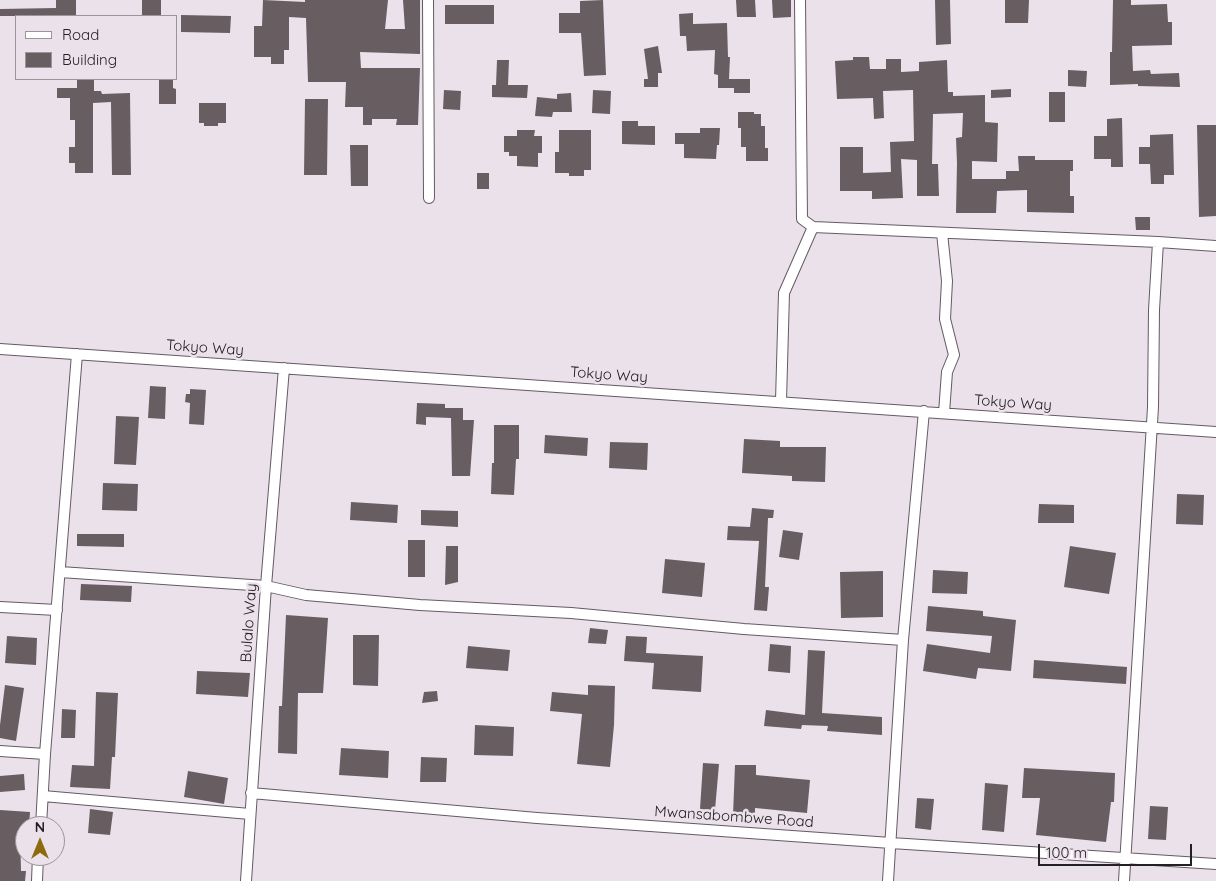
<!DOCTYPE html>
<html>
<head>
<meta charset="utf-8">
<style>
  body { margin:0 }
  #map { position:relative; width:1216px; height:881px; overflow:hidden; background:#ebe1ea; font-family:Quicksand,sans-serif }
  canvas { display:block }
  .legend { position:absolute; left:15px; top:15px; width:162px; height:65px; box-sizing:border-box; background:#ebe1ea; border:1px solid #9b949a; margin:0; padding:6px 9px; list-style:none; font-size:15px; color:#232023 }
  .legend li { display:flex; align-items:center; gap:10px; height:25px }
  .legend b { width:25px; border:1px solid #9b949a }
  .north { position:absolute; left:15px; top:816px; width:50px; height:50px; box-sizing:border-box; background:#ebe1ea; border:1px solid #9b949a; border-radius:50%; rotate:0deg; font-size:14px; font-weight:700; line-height:20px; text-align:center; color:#232023 }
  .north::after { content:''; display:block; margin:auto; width:18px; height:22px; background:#8d6a0d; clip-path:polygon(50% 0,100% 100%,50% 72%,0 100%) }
  .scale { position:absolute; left:1038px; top:844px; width:154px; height:22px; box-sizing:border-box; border:2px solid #232023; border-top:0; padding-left:6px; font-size:15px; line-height:18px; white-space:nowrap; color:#232023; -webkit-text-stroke:4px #ebe1ea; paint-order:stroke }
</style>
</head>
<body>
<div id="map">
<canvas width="1216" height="881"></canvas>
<ul class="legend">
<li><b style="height:6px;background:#fff"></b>Road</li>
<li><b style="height:14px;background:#685d61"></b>Building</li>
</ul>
<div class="north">N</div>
<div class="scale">100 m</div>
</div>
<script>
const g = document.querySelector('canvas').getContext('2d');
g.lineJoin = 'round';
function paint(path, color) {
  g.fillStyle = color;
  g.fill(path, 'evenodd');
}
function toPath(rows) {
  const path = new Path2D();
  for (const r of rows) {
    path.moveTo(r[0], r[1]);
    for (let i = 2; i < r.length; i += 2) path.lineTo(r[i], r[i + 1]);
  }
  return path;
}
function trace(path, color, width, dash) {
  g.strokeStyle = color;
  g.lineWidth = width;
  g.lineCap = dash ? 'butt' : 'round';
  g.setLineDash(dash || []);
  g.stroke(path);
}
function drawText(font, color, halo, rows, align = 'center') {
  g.font = font + ' Quicksand,sans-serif';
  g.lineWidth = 5;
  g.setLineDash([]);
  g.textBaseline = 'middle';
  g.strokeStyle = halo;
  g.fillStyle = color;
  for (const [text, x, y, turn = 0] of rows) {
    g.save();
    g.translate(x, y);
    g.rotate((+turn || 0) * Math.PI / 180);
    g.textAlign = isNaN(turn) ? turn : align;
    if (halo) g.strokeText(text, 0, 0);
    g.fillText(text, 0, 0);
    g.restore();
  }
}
paint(toPath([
  [56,0,76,0,76,16,0,16,0,9,56,8],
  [142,0,161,0,161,16,142,16],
  [263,0,305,2,305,0,388,0,385,29,405,29,403,0,420,0,420,54,360,52,361,68,420,68,418,125,396,125,397,119,372,119,372,125,363,125,363,107,345,107,346,82,308,82,306,18,289,17,289,50,284,50,284,64,271,64,271,57,254,57,254,26,262,26],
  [603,0,606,75,584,76,581,33,559,33,559,13,580,13,580,1],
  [736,0,755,0,756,17,737,17],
  [772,0,791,0,791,17,773,18],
  [935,0,950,0,951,44,936,45],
  [1005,0,1029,0,1028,23,1005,23],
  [1113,0,1131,0,1131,5,1167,4,1168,22,1172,22,1172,45,1132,46,1133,71,1150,70,1151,74,1179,73,1180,87,1138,86,1138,84,1110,85,1110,52,1112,52],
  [445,5,494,5,494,24,445,24],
  [693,13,693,24,727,23,728,57,730,57,729,79,750,79,750,93,734,93,734,88,718,88,718,75,714,74,715,50,687,51,686,36,680,36,679,14],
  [181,15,231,16,230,33,181,32],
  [658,46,662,73,658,73,658,87,644,87,644,79,648,79,644,49],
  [853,57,869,57,870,69,886,69,886,59,901,59,901,72,919,71,919,62,947,60,948,92,953,92,953,96,985,95,985,122,998,123,997,162,972,161,972,179,1006,179,1006,171,1019,171,1018,156,1035,156,1035,160,1073,160,1073,171,1070,171,1070,196,1074,196,1074,213,1027,212,1027,190,997,191,996,213,956,213,957,163,956,138,962,137,963,113,933,114,932,164,938,164,939,196,917,196,917,160,901,159,903,198,872,199,872,191,840,191,840,147,863,147,863,173,891,172,890,142,914,141,913,90,883,91,884,118,874,119,873,98,837,99,835,61,853,60],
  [497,60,509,60,508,85,528,85,527,98,492,97,492,85,496,85],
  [1068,70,1087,71,1086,87,1068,86],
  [77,79,94,79,94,91,101,91,102,94,130,93,131,175,112,175,111,102,93,103,93,173,75,173,75,163,69,163,69,147,75,147,75,120,70,120,70,98,57,98,57,88,77,88],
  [159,79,173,79,173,88,176,89,176,104,159,104],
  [1011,89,1011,97,991,98,991,90],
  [444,90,461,91,460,110,443,109],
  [593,90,611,91,610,114,592,113],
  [1049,92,1065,92,1065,122,1049,122],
  [571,93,572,112,553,112,552,117,535,116,537,97,557,99,557,94],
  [305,99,328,99,327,175,304,175],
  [199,103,226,103,226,123,218,123,218,126,204,126,204,123,199,123],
  [738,112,754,112,754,114,761,114,761,126,765,126,765,148,768,148,768,161,746,161,746,147,741,147,741,128,738,128],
  [1122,118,1123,167,1111,167,1111,159,1094,159,1094,136,1107,136,1107,119],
  [622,121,638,121,638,126,655,126,655,145,622,144],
  [1197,125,1216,125,1216,216,1199,217],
  [700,128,720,128,719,145,717,145,716,159,684,158,684,144,675,144,675,133,700,133],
  [517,130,535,130,534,136,542,136,542,153,538,153,538,167,517,166,517,156,509,156,509,152,504,152,504,136,517,136],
  [559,130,591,130,591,170,584,170,584,176,569,176,569,173,555,173,555,152,559,152],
  [1173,134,1174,175,1164,175,1164,184,1151,184,1150,164,1139,164,1139,147,1150,147,1150,135],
  [350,145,368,145,368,186,351,186],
  [477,173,489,173,489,189,477,189],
  [1135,217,1150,217,1150,230,1136,230],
  [150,386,166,387,165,419,148,418],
  [190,389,206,390,204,425,189,424,190,403,185,402,186,394,190,394],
  [417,403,445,404,445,408,463,408,463,420,474,420,470,476,452,476,451,418,426,417,426,425,416,424],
  [116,416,139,417,136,465,114,464],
  [494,425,519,425,519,459,516,459,514,495,491,494,492,463,494,463],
  [545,435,588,438,587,456,544,453],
  [744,439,780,441,780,447,826,447,825,482,792,481,792,476,742,473],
  [610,442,648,443,647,470,609,468],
  [103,483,138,484,137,511,102,510],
  [1177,494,1204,495,1203,525,1176,524],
  [351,502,398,505,397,523,350,520],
  [1039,504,1074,505,1074,523,1038,523],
  [752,508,774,510,773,518,768,518,765,587,769,587,767,611,754,610,759,541,727,540,728,526,750,527],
  [421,510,458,511,458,527,421,525],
  [783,530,803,533,799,560,779,557],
  [77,534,124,534,124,547,77,546],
  [408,540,425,540,425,577,408,577],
  [446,546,458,546,458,582,445,585],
  [1070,546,1116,553,1109,594,1064,587],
  [665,559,705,563,702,597,662,593],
  [933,570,968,572,967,594,932,593],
  [883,571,883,617,841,618,840,572],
  [81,584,132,586,131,602,80,600],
  [928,606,983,611,983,616,1016,620,1011,671,978,668,976,679,923,671,927,644,990,653,992,636,926,631],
  [286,615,328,618,323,693,298,693,297,754,278,753,279,706,282,706],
  [590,628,608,630,606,644,588,643],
  [353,635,379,635,378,686,353,685],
  [7,636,37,638,36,665,5,663],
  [626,636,647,637,646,653,703,656,701,692,652,689,654,663,624,661],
  [770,644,791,646,790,673,768,671],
  [468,646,510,650,508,671,466,668],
  [808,650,825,651,822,713,882,717,882,735,827,731,828,726,802,725,801,729,764,726,766,710,805,715],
  [1034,660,1127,667,1126,684,1033,678],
  [197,671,250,673,248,697,196,694],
  [5,685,24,688,16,741,0,738,0,725],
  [588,685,615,686,614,725,610,767,577,764,582,714,550,711,552,692,588,695],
  [437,691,438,701,422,703,424,692],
  [96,692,118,693,115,757,112,757,110,789,70,787,72,765,94,766],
  [62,709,76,710,75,738,61,738],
  [475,725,514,727,513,756,474,755],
  [341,748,389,751,388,778,339,775],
  [421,757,447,758,446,782,420,782],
  [703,763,719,764,715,810,700,809],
  [735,765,756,765,756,775,810,780,807,813,755,808,755,816,733,815],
  [1024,768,1115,773,1114,802,1111,802,1106,842,1036,835,1040,798,1022,798],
  [188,771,228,778,224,804,184,797],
  [24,774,25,790,0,792,0,776],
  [985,783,1008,785,1004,832,982,830],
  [917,798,934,799,931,830,915,828],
  [1150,806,1168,807,1166,840,1148,839],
  [90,809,113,812,110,835,88,833],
  [0,810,30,812,29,826,20,826,21,871,26,871,25,881,0,881]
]), '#685d61');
const minor = toPath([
  [428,0,429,198],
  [800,0,802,219,813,227,1158,242,1216,246],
  [942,233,947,281,945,319,954,355,947,372,944,413],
  [0,349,1216,432],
  [781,401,784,293,813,227],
  [60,572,266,586,306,595,420,605,571,613,744,629,903,640],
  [0,607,57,610],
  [0,751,45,754],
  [251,793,537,818,891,843,1216,864],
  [43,796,250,814],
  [41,826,45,754,77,354],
  [37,881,38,856],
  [246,881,266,586,284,368],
  [888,881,903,640,924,411],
  [1124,881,1153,407,1154,310,1158,242]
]);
trace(minor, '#635b62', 12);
trace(minor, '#fff', 10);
drawText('15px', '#232023', '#ebe1ea', [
  ["Tokyo Way",205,348,4],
  ["Tokyo Way",609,375,4],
  ["Tokyo Way",1013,403,4],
  ["Bulalo Way",249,623,-86],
  ["Mwansabombwe Road",734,817,4]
]);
</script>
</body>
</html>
